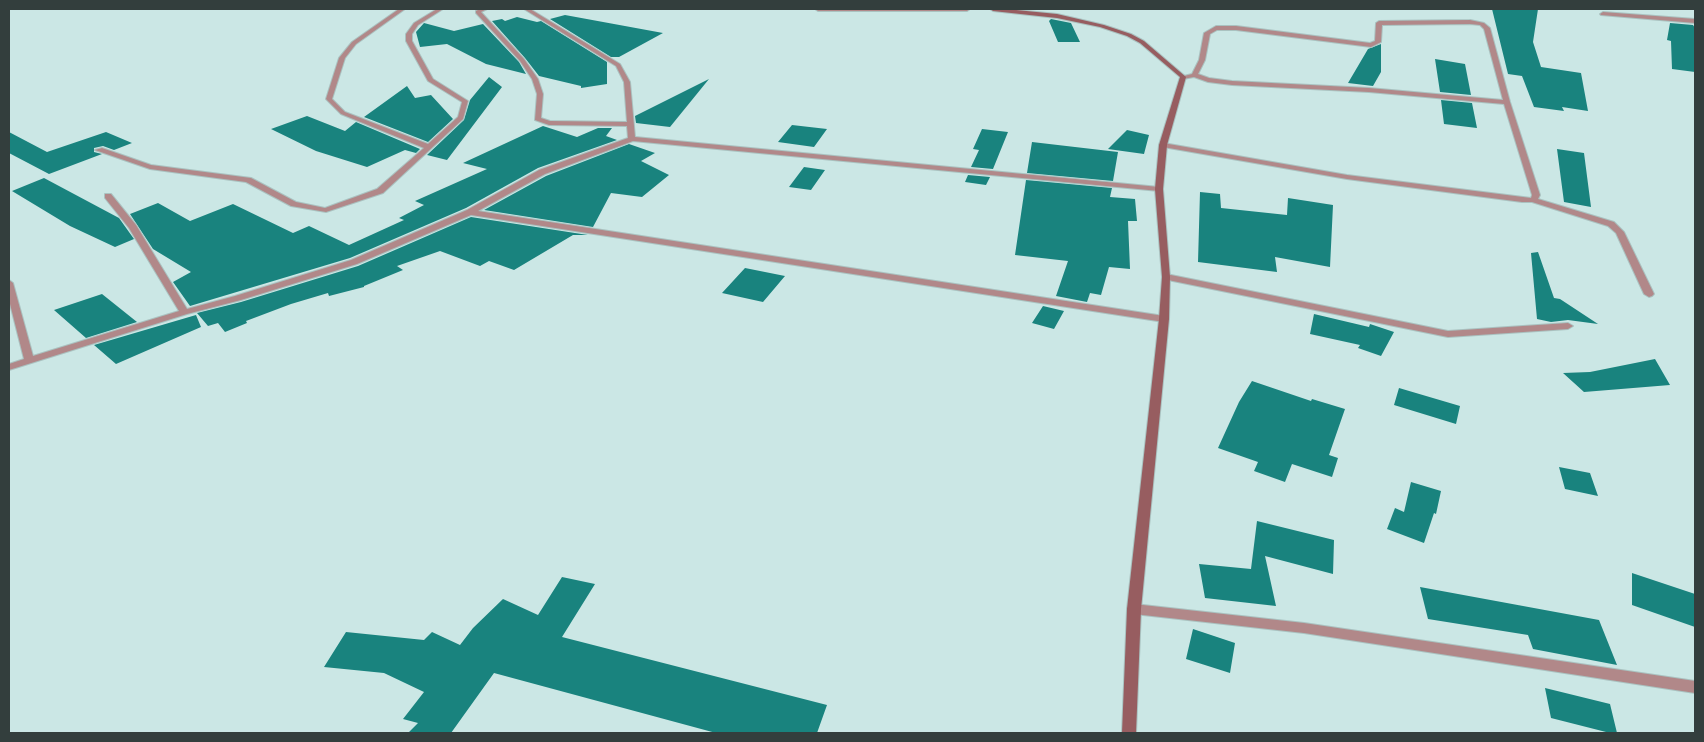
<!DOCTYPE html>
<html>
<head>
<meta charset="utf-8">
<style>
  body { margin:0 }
  #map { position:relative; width:1704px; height:742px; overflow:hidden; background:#cbe7e5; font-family:"Exo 2",sans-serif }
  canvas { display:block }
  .frame { position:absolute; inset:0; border:10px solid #333e3d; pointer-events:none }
</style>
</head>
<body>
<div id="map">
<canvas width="1704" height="742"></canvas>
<div class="frame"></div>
</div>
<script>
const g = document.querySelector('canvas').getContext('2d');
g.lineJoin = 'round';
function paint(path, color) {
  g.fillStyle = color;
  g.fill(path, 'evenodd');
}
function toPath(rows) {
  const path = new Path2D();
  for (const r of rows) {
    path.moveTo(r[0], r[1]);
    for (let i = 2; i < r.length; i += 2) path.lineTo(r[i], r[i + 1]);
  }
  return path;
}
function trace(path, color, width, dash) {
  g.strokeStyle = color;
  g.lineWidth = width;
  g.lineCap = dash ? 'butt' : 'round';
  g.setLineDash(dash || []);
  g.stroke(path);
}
paint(toPath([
  [1492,9,1538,9,1533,42,1541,67,1581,73,1588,111,1562,107,1564,111,1534,107,1522,76,1508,74],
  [565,15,663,33,619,57,611,57,550,19],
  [517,17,537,22,541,21,607,62,607,84,581,88,581,86,539,76,525,58,492,21,502,19,505,21],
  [1051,19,1071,23,1080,42,1058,42,1049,21],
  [424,23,454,31,483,24,519,62,526,74,486,64,447,44,420,47,416,32],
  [1670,23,1693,25,1695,28,1695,72,1672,69,1671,41,1667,40],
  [1381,44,1381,72,1373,86,1348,83,1368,49],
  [1435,59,1465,64,1471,95,1440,92],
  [489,77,502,87,447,160,427,155,464,120,470,100],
  [709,79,670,127,636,123,635,116],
  [407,86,415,98,431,95,453,119,428,142,364,117],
  [1441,100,1472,103,1477,128,1444,124],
  [307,116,345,131,356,122,420,149,416,153,405,150,367,167,316,151,271,129],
  [792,125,827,129,814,147,778,142],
  [543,126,577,137,598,128,612,128,606,136,617,140,538,168,466,208,350,258,190,306,173,282,191,272,153,249,130,214,158,203,190,221,233,204,293,233,309,226,349,245,404,220,399,218,424,205,415,201,487,169,463,163],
  [982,129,1008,132,993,169,971,167,979,150,973,149],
  [1127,130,1149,135,1144,154,1108,149],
  [9,132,47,152,106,132,132,143,114,150,103,146,94,148,94,152,102,154,49,174,9,153],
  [1032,142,1118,152,1113,181,1027,173],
  [629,144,655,153,641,161,669,175,642,197,611,193,593,227,484,210,546,176],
  [1557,149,1584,153,1591,207,1564,202],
  [804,167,825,170,811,190,789,187],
  [968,175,990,177,986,185,965,182],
  [44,178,119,218,134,239,115,247,70,226,12,191],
  [1026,180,1112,188,1110,197,1135,199,1137,221,1128,221,1130,269,1109,267,1101,295,1090,293,1087,302,1056,296,1068,261,1015,255],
  [1200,192,1220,194,1221,208,1287,215,1288,198,1333,205,1330,267,1275,257,1277,272,1198,262],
  [471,217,588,235,573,235,514,270,489,261,480,266,440,251,397,266,403,270,364,286,364,287,329,296,328,293,291,304,246,321,247,323,225,332,218,323,208,326,197,313,241,302,358,266],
  [1538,252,1554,298,1560,299,1598,324,1568,320,1551,322,1537,319,1531,253],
  [745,268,785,276,763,302,722,293],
  [102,294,137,322,86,338,54,310],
  [1043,306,1064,311,1054,329,1032,323],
  [1314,314,1369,327,1370,324,1394,332,1381,356,1358,348,1360,345,1310,334],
  [196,315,201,327,116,364,94,345],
  [1655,359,1670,385,1584,392,1563,373,1590,372],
  [1252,381,1311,401,1312,399,1345,409,1329,455,1338,458,1332,477,1292,464,1285,482,1254,471,1258,462,1218,448,1239,402],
  [1399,388,1460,406,1456,424,1394,405],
  [1559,467,1590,473,1598,496,1565,489],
  [1411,482,1441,491,1436,514,1434,513,1424,543,1387,529,1395,508,1404,512],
  [1257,521,1334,540,1333,574,1265,556,1276,606,1205,598,1199,564,1251,569],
  [1632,573,1695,594,1695,627,1632,605],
  [562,577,595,584,562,637,827,705,817,733,716,733,494,673,451,733,408,733,418,723,403,719,424,692,384,673,324,667,346,632,424,640,432,632,460,645,473,628,503,599,538,615],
  [1420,587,1599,620,1617,665,1533,649,1528,635,1428,619],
  [1193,629,1235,643,1230,673,1186,659],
  [1545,688,1610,704,1617,733,1610,733,1551,718]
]), '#19837e');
const street = toPath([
  [399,9,405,9,356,44,345,58,332,99,345,112,428,144,458,117,462,102,428,81,406,41,406,34,414,23,437,9,443,9,418,25,412,34,412,41,433,79,468,101,463,119,383,193,326,212,291,206,246,182,150,169,95,150,102,148,151,165,251,178,296,202,325,208,377,189,424,148,341,114,326,99,339,58,352,42,399,9],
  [480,9,487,9,481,12,524,59,538,79,543,94,541,118,550,121,627,122,624,82,616,66,524,9,530,9,620,64,630,82,635,137,1159,187,1163,189,1159,191,633,141,545,174,478,211,1164,316,1169,319,1164,322,471,215,357,264,241,300,187,314,9,370,9,364,24,359,9,300,9,280,13,283,33,356,179,311,129,228,105,198,105,194,111,194,136,225,187,309,235,296,351,260,467,210,539,170,628,138,627,126,549,125,535,120,537,94,532,79,520,61,476,13,476,11,480,9],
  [815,9,970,9,967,11,818,11,815,9],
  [1603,12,1695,19,1695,23,1601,15,1600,14,1603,12],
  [1470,20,1484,23,1490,28,1510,102,1540,195,1538,199,1614,222,1624,232,1654,294,1652,296,1649,297,1644,294,1616,233,1608,226,1532,202,1522,202,1347,179,1163,147,1159,145,1163,143,1347,175,1531,198,1532,195,1504,104,1369,92,1232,85,1208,82,1194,77,1183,79,1180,77,1192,74,1199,60,1204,33,1216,26,1236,26,1370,43,1375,41,1376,23,1379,21,1470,20],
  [1470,24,1480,25,1484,29,1503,100,1369,88,1232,81,1209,78,1198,74,1205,60,1210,34,1217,30,1236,30,1371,47,1381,42,1382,25,1470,24],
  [1166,274,1448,331,1568,323,1573,326,1568,329,1448,337,1163,279,1162,277,1163,275,1166,274],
  [1134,604,1304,623,1695,681,1695,693,1304,633,1134,614,1129,613,1127,609,1129,605,1134,604]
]);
const secondary = toPath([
  [990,9,1006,9,1057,14,1104,25,1131,34,1144,41,1186,77,1167,145,1163,189,1170,277,1169,319,1141,609,1136,733,1122,733,1127,609,1159,319,1162,277,1155,189,1159,145,1180,77,1140,43,1127,36,1100,27,1057,18,993,11,990,9]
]);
trace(street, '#aac2c0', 2);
trace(secondary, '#aac2c0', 2);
paint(street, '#b18889');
paint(secondary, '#975d60');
</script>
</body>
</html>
